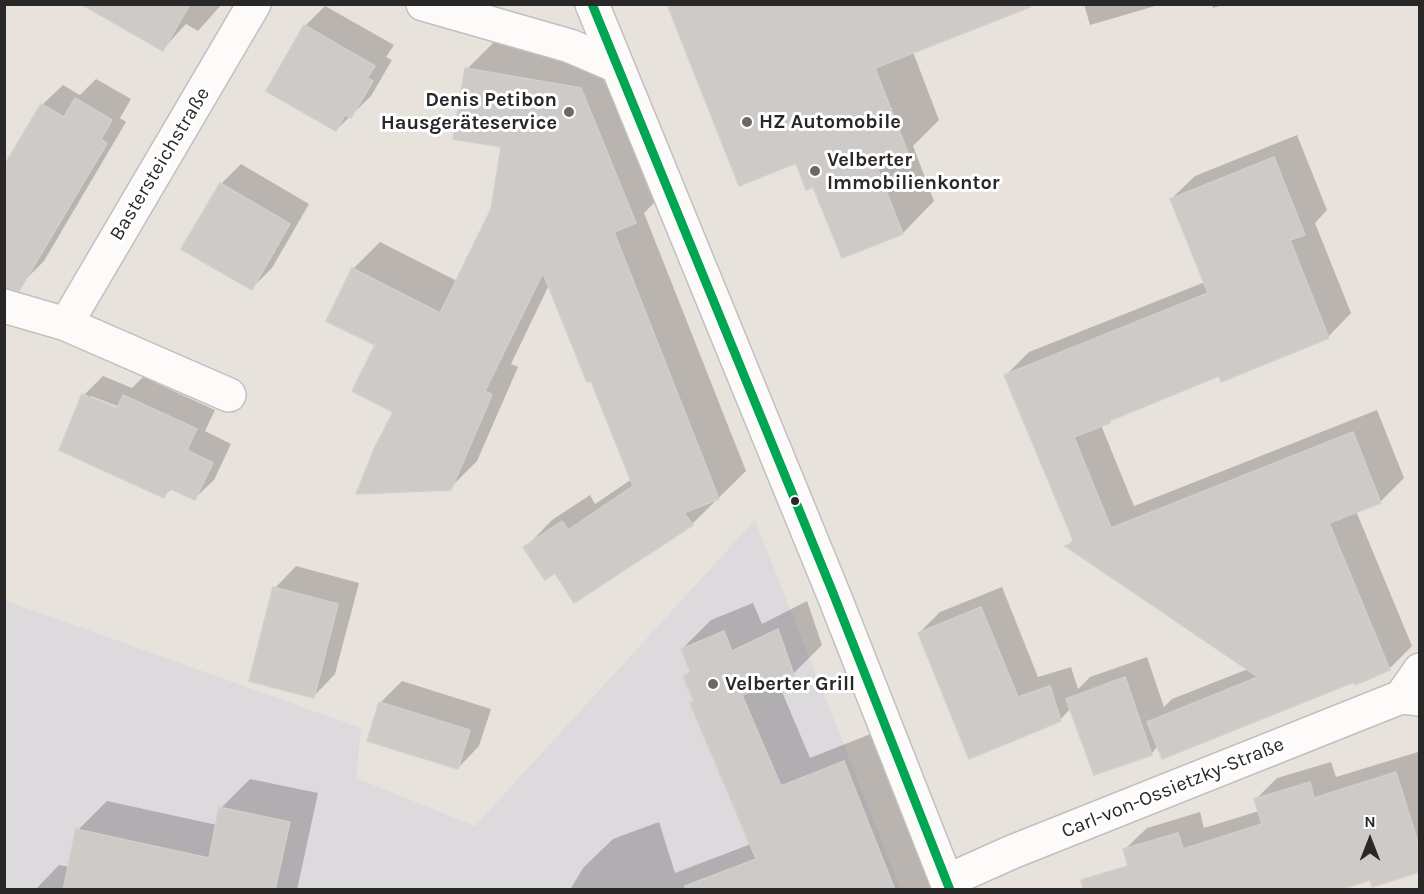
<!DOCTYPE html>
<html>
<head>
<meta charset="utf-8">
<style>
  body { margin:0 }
  #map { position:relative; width:1424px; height:894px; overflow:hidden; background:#e8e2dd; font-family:Karla,sans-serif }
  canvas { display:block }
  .frame { position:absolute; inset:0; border:6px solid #282828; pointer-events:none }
  .north { position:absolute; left:1340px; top:810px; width:60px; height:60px; -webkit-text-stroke:4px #fff; paint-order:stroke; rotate:0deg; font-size:16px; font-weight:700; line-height:24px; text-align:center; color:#282828 }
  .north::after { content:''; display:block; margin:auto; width:21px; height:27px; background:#282828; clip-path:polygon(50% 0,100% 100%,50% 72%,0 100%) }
</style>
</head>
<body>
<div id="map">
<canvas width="1424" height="894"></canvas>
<div class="frame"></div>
<div class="north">N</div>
</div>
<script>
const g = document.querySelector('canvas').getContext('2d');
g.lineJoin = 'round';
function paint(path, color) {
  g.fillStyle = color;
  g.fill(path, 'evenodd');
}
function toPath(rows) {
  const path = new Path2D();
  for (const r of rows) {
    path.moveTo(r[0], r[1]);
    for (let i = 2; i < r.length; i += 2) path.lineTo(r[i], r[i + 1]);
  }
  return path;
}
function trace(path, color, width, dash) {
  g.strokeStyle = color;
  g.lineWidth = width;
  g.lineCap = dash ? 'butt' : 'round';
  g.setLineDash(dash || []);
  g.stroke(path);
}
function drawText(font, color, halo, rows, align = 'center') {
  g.font = font + ' Karla,sans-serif';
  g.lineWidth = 6;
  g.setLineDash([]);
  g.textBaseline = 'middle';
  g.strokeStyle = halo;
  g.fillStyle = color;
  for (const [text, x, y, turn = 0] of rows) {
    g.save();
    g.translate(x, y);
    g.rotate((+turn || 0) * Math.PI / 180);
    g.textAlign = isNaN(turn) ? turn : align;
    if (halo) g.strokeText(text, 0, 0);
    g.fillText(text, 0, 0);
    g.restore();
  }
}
paint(toPath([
  [755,520,901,889,5,889,4,600,361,728,356,778,475,826]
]), '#dddadd');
paint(toPath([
  [86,4,222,4,198,31,186,24,163,49],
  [1084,4,1162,4,1090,25],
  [1212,4,1226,4,1213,8],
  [325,6,394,45,386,57,392,60,371,96,336,130,305,26],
  [670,7,913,52,939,120,913,146,934,201,903,233,843,256,814,185],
  [494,42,608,62,662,195,644,213,746,471,692,524,555,570,525,548,552,520,590,495,595,504,632,479,592,379,549,285,511,364,518,367,477,461,450,488,395,411,377,344,353,269,380,242,457,281,492,209,503,146,467,69],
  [96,79,131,99,120,118,126,122,44,261,24,281,4,169,42,105,63,85,80,95],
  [1297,135,1327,210,1315,223,1351,313,1328,337,1219,374,1114,417,1101,425,1134,506,1377,410,1404,478,1381,501,1356,511,1412,646,1389,669,1158,746,1152,753,1095,773,1071,708,1060,720,970,757,919,633,940,612,1002,587,1038,677,1071,667,1078,689,1090,677,1147,657,1164,707,1172,699,1248,669,1067,546,1074,539,1005,376,1029,352,1205,282,1171,199,1195,176],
  [241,164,309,204,272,268,252,288,221,184],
  [103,376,132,388,143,377,215,410,205,431,231,444,214,480,195,498,172,488,164,496,84,395],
  [91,396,125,409,123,412,91,399],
  [296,566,359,583,335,674,314,696,275,588],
  [807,601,822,645,793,674,777,680,810,758,873,733,935,890,570,890,583,868,613,839,659,822,675,873,751,844,691,703,695,700,685,676,691,670,682,649,711,620,753,603,762,624],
  [402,681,491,709,479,746,458,768,380,703],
  [1418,752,1420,757,1420,871,1373,885,1371,878,1125,849,1147,828,1200,812,1204,828,1259,811,1255,800,1277,778,1331,762,1336,777],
  [250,779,318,793,297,890,35,890,59,865,70,867,78,830,107,801,217,825,221,808]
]), '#0003');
const building = toPath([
  [81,4,190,4,163,51,81,4],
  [667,4,1030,4,1030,7,875,68,908,153,876,165,903,234,842,258,813,187,806,190,796,163,739,186,667,4],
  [304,25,375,66,367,78,373,81,351,118,345,115,336,131,266,91,304,25],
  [465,68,581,88,636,223,614,232,719,499,684,513,693,525,574,603,555,573,545,580,523,547,562,521,568,530,633,486,591,381,587,382,543,273,485,391,492,395,451,490,356,494,375,447,393,412,352,391,375,345,326,321,352,268,440,313,491,209,501,147,453,139,465,68],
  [75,98,112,120,101,139,107,143,19,291,4,288,4,166,41,104,64,117,75,98],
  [1274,157,1305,235,1290,240,1329,338,1221,382,1219,376,1109,421,1110,423,1074,437,1111,528,1353,432,1381,503,1329,523,1390,670,1355,685,1354,682,1162,759,1147,722,1258,677,1065,546,1074,542,1004,375,1208,293,1170,199,1274,157],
  [220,183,290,224,252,290,181,249,220,183],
  [82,394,117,408,123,395,197,429,187,450,213,463,195,500,169,488,164,498,59,450,82,394],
  [273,587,338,604,314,698,249,681,273,587],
  [981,607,1018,697,1050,686,1061,721,969,759,918,633,981,607],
  [778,629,794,675,742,695,781,786,844,761,895,890,685,890,685,886,756,859,690,703,694,701,683,676,691,673,681,649,724,631,732,651,778,629],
  [1125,677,1152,755,1094,775,1066,699,1125,677],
  [379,702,470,730,458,769,367,741,379,702],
  [1396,772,1419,846,1419,872,1372,887,1370,880,1339,890,1083,890,1081,880,1128,866,1123,849,1178,833,1183,849,1262,824,1254,799,1310,782,1314,798,1396,772],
  [219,807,290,822,275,890,63,890,76,829,209,858,219,807]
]);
paint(building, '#cecac7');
trace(building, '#d2cec9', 1.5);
const minor = toPath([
  [423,4,570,46,617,66],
  [4,306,66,324,229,395],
  [66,324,254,4],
  [1401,697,1420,670],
  [947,881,1012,852,1401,697,1420,699]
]);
const secondary = toPath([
  [592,4,833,593,950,890]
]);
trace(minor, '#c1bfbf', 36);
trace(secondary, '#c1bfbf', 36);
trace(minor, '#fcfbfa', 33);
trace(secondary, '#fcfbfa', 33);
trace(toPath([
  [592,4,833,593,950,890]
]), '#00a651', 9);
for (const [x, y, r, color] of [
  [569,112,6,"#6b6967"],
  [747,122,6,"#6b6967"],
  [815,171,6,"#6b6967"],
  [795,501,5,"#282828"],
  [713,684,6,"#6b6967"]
]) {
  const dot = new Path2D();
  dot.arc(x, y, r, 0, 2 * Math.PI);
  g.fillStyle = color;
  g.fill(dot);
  trace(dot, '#fff', 2);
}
drawText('bold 20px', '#282828', '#fff', [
  ["Denis Petibon",557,100,"right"],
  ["Hausgeräteservice",557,123,"right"],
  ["HZ Automobile",759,122],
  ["Velberter",827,160],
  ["Immobilienkontor",827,183],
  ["Velberter Grill",725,684]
], 'left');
drawText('20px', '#282828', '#fff', [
  ["Bastersteichstraße",160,164,-59],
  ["Carl-von-Ossietzky-Straße",1173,788,-22]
]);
</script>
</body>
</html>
